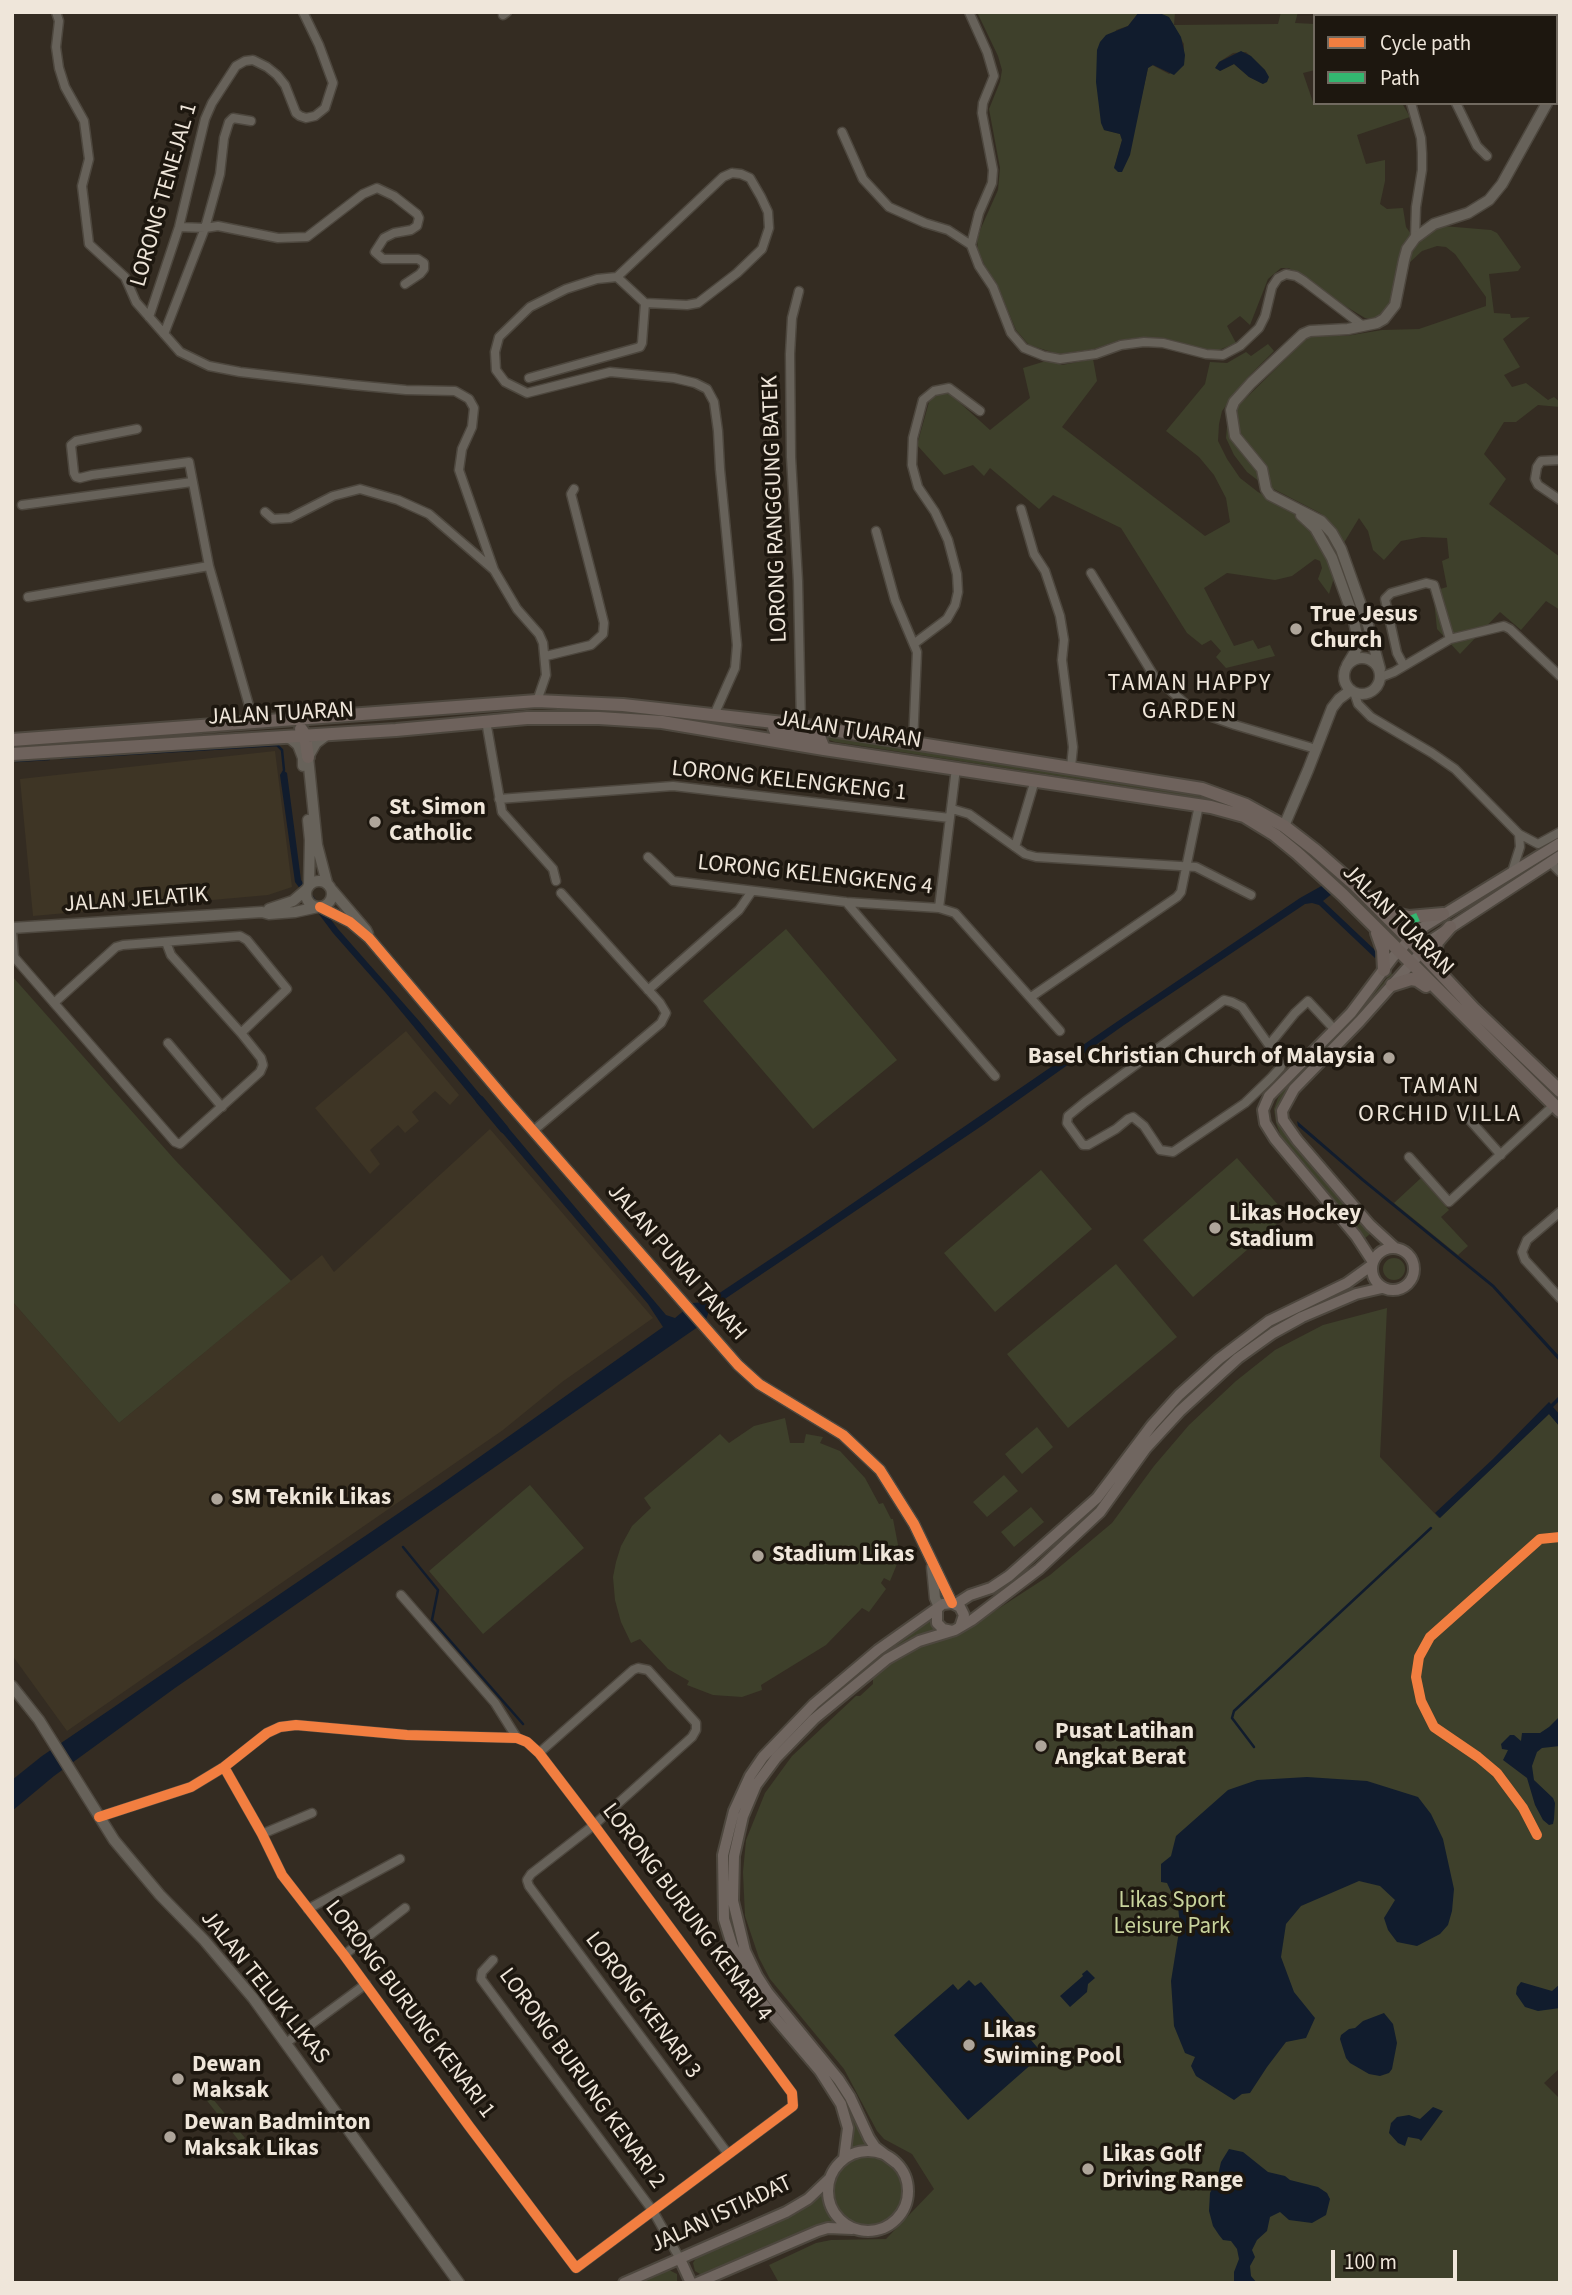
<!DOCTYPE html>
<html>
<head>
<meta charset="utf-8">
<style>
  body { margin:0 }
  #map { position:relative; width:1572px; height:2295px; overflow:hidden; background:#342c22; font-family:"Source Sans 3",sans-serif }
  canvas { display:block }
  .frame { position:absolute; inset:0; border:14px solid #efe6da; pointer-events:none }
  .legend { position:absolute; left:1313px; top:14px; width:245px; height:91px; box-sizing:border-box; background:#1d170f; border:2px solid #716a60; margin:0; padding:9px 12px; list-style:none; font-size:21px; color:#efe6da }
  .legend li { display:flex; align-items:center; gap:14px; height:35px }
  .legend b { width:35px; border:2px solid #716a60 }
  .scale { position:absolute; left:1331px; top:2250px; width:126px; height:32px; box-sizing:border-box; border:4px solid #efe6da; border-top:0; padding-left:9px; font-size:21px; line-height:24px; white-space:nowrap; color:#efe6da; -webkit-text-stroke:5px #1d170f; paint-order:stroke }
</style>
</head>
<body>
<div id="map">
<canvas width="1572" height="2295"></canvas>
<div class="frame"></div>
<ul class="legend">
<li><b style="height:9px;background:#f27e40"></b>Cycle path</li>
<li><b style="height:9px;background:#33b770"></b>Path</li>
</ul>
<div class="scale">100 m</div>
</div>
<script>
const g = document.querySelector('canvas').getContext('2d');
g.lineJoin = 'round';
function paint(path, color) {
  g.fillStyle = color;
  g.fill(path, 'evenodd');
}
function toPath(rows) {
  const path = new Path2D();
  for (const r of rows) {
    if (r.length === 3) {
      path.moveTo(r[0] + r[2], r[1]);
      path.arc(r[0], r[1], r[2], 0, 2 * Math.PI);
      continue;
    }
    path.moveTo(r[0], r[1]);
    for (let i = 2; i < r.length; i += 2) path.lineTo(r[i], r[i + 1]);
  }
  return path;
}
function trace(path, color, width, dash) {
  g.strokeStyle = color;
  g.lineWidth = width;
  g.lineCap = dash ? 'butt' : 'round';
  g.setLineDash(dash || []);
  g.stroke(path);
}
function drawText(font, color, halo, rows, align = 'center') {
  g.font = font + ' "Source Sans 3",sans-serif';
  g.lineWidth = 7;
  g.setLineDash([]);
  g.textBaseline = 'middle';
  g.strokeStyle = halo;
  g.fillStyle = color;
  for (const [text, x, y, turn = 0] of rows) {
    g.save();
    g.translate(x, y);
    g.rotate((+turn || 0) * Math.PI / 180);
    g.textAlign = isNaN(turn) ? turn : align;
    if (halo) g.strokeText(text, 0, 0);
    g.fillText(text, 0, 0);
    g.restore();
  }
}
paint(toPath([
  [275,751,292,887,268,895,33,916,20,779],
  [406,1031,459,1095,450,1105,435,1091,412,1112,419,1121,405,1133,398,1125,370,1150,380,1164,370,1174,315,1108],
  [490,1129,653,1318,562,1382,503,1430,67,1731,12,1655,12,1301,119,1423,322,1255,334,1272]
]), '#3e3525');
paint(toPath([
  [977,12,1139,12,1128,26,1116,30,1104,130,1120,134,1122,140,1114,168,1131,143,1148,68,1152,65,1169,74,1184,65,1184,44,1169,18,1157,12,1175,12,1174,25,1278,24,1281,12,1298,12,1295,23,1315,24,1315,70,1303,73,1314,105,1402,103,1410,117,1357,135,1366,164,1385,160,1385,181,1380,204,1387,209,1403,208,1406,227,1411,234,1401,249,1393,300,1383,315,1374,319,1365,318,1332,298,1298,272,1288,268,1281,268,1268,279,1250,325,1240,316,1227,326,1236,343,1219,350,1207,350,1164,338,1143,337,1119,340,1094,349,1058,354,1029,345,1016,330,997,284,985,266,978,250,977,240,981,228,998,190,1000,168,989,109,1000,82,1002,70,998,56],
  [1246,52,1265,70,1263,84,1249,77,1234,64,1220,71,1219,62,1233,53],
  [1443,226,1491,230,1497,233,1521,267,1518,271,1489,274,1494,313,1510,314,1511,318,1530,317,1503,339,1520,367,1504,375,1512,387,1526,383,1548,400,1554,397,1560,402,1560,407,1538,405,1516,422,1504,422,1484,454,1506,479,1489,504,1560,557,1560,610,1546,601,1521,630,1500,612,1460,654,1437,629,1433,591,1447,587,1442,561,1449,558,1447,538,1422,537,1401,541,1384,560,1373,550,1368,531,1359,518,1342,546,1328,520,1320,513,1260,482,1247,472,1234,455,1226,438,1227,426,1238,406,1307,338,1315,336,1346,336,1382,330,1419,329,1486,306,1486,297,1455,254,1446,247,1437,246,1422,251,1407,265,1416,244,1427,234],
  [1268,344,1274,351,1247,378,1222,411,1219,424,1218,441,1227,459,1240,478,1258,492,1309,521,1334,565,1334,578,1329,594,1318,579,1322,568,1320,561,1315,559,1292,576,1275,580,1227,573,1204,588,1234,646,1253,640,1258,649,1270,645,1275,656,1226,668,1216,657,1221,651,1211,640,1202,645,1187,633,1121,528,1053,495,1039,509,990,468,984,476,973,465,944,475,917,445,929,402,937,394,949,393,990,430,1030,398,1023,368,1049,360,1062,365,1093,359,1097,381,1062,427,1205,536,1230,522,1226,498,1214,475,1199,457,1166,431,1205,384,1210,362,1227,363,1246,352,1251,356],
  [778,729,1189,791,1257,813,1325,863,1397,934,1391,932,1323,865,1285,834,1271,824,1214,802,1144,789,835,742,823,738],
  [786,929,897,1060,813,1129,703,1001],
  [1391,973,1394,975,1363,1012,1289,1087,1276,1111,1278,1122,1288,1137,1370,1234,1364,1239,1283,1142,1276,1123,1274,1109,1278,1098,1287,1085,1361,1010],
  [12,976,175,1160,291,1281,119,1423,12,1301],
  [1237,1158,1287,1215,1193,1297,1143,1240],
  [1041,1170,1092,1229,995,1312,944,1253],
  [1421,1178,1449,1210,1441,1217,1468,1246,1458,1255,1394,1203],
  [1394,1269,11],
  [1116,1264,1177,1337,1068,1428,1007,1354],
  [1387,1308,1380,1457,1439,1518,1549,1414,1560,1427,1560,2068,1544,2083,1560,2099,1560,2283,779,2283,769,2265,816,2243,831,2240,886,2239,934,2189,912,2154,884,2139,877,2131,844,2069,770,1979,759,1958,745,1916,743,1872,746,1840,765,1793,792,1756,856,1696,860,1696,873,1684,873,1677,891,1660,924,1643,943,1640,961,1633,1050,1575,1112,1523,1154,1466,1189,1425,1236,1381,1275,1350,1323,1325],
  [785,1418,790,1443,804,1443,806,1434,823,1437,820,1443,840,1451,865,1478,879,1504,883,1503,891,1519,893,1519,899,1550,897,1564,890,1581,884,1578,881,1583,886,1589,869,1612,862,1608,826,1645,761,1685,762,1690,742,1697,713,1695,687,1685,689,1681,668,1669,640,1639,631,1643,621,1622,615,1600,613,1577,616,1562,621,1546,632,1526,651,1508,644,1498,720,1434,729,1443,754,1426],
  [1037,1427,1053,1447,1022,1474,1005,1454],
  [1004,1475,1018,1491,987,1517,973,1502],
  [530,1485,584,1548,483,1634,429,1571],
  [1031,1507,1044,1522,1014,1547,1001,1532],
  [929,1618,936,1631,871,1665,884,1652],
  [843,1685,845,1688,773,1756,732,1843,741,1949,841,2088,863,2137,871,2149,851,2151,852,2126,849,2112,841,2093,825,2071,762,1996,745,1967,732,1929,727,1888,728,1845,755,1775,795,1727],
  [208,2093,245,2138,239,2144,212,2156,207,2154,204,2148,206,2145,210,2154,240,2142,204,2097],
  [867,2192,35],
  [823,2193,825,2207,834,2222,815,2226,706,2274,700,2274,695,2271,693,2263,698,2255,793,2214,810,2204],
  [667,2269,677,2274,677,2283,635,2283]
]), '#3e402b');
paint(toPath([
  [1139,12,1157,12,1169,17,1181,37,1185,55,1184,65,1174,75,1153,65,1148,68,1130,155,1122,172,1118,172,1114,168,1122,140,1120,134,1104,130,1101,123,1096,82,1097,50,1100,42,1106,35,1128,26],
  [1241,51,1251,56,1265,70,1269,77,1267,82,1263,84,1249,77,1234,64,1220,71,1215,68,1219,62],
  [283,770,287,773,301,880,338,929,420,1022,488,1104,482,1109,385,992,333,933,295,882,280,775],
  [1325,884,1333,893,1323,901,1377,952,1375,958,1319,905,1312,903,1305,904,1124,1025,983,1125,710,1309,705,1322,175,1688,54,1776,12,1811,12,1780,42,1756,440,1485,663,1327,648,1304,494,1123,500,1118,666,1315,675,1318,693,1303,706,1302,805,1236,1118,1021,1300,898],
  [1297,1121,1364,1179,1494,1285,1560,1357,1560,1362,1492,1287,1362,1181,1298,1126],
  [1560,1395,1560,1400,1553,1407,1560,1415,1560,1427,1549,1414,1440,1518,1435,1513,1493,1459,1549,1402,1551,1404],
  [1560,1716,1560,1746,1542,1748,1537,1752,1532,1766,1534,1780,1553,1798,1555,1803,1554,1819,1553,1824,1549,1825,1543,1820,1535,1805,1527,1778,1503,1760,1508,1750,1502,1749,1501,1744,1510,1735,1514,1735,1521,1741,1522,1733,1540,1733,1549,1727],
  [1307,1777,1367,1781,1418,1797,1431,1814,1443,1839,1454,1889,1452,1911,1448,1925,1440,1934,1417,1946,1397,1942,1388,1930,1384,1918,1395,1900,1380,1886,1359,1881,1301,1906,1286,1924,1281,1957,1294,1992,1315,2018,1306,2038,1286,2042,1267,2067,1250,2093,1242,2094,1234,2100,1196,2076,1191,2066,1195,2057,1185,2053,1174,2026,1171,1981,1180,1925,1178,1907,1167,1883,1161,1882,1161,1864,1171,1856,1176,1836,1228,1790,1257,1780],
  [1087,1970,1095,1978,1088,1984,1087,1992,1070,2007,1060,1996,1083,1976,1082,1974],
  [969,1980,975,1986,981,1982,1043,2054,968,2120,894,2035,953,1984,958,1990],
  [1521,1982,1552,1991,1560,1984,1560,2008,1538,2011,1525,2007,1516,1994,1517,1987],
  [1384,2013,1393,2024,1397,2043,1392,2069,1389,2073,1380,2076,1369,2074,1350,2063,1346,2058,1340,2039,1341,2035,1349,2029,1355,2028,1363,2021],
  [1433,2107,1443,2111,1421,2141,1419,2139,1408,2137,1405,2146,1398,2143,1389,2133,1391,2123,1397,2117,1409,2115,1420,2119],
  [1229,2149,1243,2152,1268,2172,1285,2176,1290,2180,1318,2187,1327,2193,1330,2199,1326,2215,1312,2223,1289,2220,1280,2212,1270,2217,1267,2231,1257,2240,1252,2250,1255,2257,1250,2266,1251,2276,1257,2283,1234,2283,1234,2272,1239,2259,1237,2249,1231,2241,1223,2240,1219,2235,1213,2226,1209,2211,1210,2193,1217,2179,1221,2162]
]), '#111c2d');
trace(toPath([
  [61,758,277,745,282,750,284,770],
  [16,761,49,759],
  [403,1547,438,1590,432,1620,523,1724],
  [1254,1747,1232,1718,1234,1711,1431,1528]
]), '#111c2d', 2.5);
trace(toPath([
  [480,1100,504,1129]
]), '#111c2d', 9);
const minor = toPath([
  [56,12,59,21,56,47,59,68,65,87,84,121,89,159,82,186,89,244,125,277,136,302,180,352,209,366,240,372,353,385,406,390,455,391,469,399,474,408,472,427,462,449,459,470,494,570],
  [969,12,987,52,994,76,983,103,982,113,993,170,992,183,979,213,971,245,979,266,993,287,1011,333,1024,348,1044,356,1060,359,1096,354,1121,345,1144,342,1163,343,1206,354,1223,355,1240,346,1259,328,1265,316,1272,287,1278,278,1286,274,1296,276,1304,281,1363,326],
  [1415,12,1416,16],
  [503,15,507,12],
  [1411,103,1421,138,1422,153,1422,170,1416,207,1415,238],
  [1456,103,1477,146,1487,156],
  [842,132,863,179,889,207,925,223,948,230,971,245],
  [732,173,741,174,750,178,761,197,768,212,769,228,762,249,737,273,698,303,687,305,645,303,617,277,723,177,732,173],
  [179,227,205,228,220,174,224,138,229,122,233,118,251,121],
  [617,277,597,279,566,289,530,307,499,337,495,352,496,370,505,382,527,393,610,372,674,378,695,383,707,389,714,402,718,431,720,469,737,645,735,668,714,715],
  [799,291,792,318,790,354,791,457,798,581,801,725],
  [149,317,179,227,205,119,212,103,236,66,245,61,253,60,267,67,277,75,285,85,296,113,300,116,306,118,315,116,325,108,333,83,319,45,303,12],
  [164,334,205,228,218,226,278,238,307,237,363,194,377,188,394,196,417,214,419,218,417,226,411,230,394,233,384,238,375,252,383,259,418,259,424,263,424,269,420,274,405,284],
  [529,378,640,347,642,343,645,303],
  [137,429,76,441,71,445,74,473,76,477,80,478,92,475,189,462,209,566,254,723],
  [1560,460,1541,461,1537,467,1535,479,1538,485,1560,500],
  [22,505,192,482],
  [1021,509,1034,554,1045,571,1060,616,1064,640,1062,660,1073,747,1071,767],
  [265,512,273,519,290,518,333,496,360,489,398,500,429,514,494,570,517,609,539,634,543,643,546,675,537,701],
  [876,531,895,600,917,652,913,743],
  [1091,573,1154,676,1188,706,1198,712,1235,725,1316,749],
  [28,597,209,566],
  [915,643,947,619,955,605,958,592,957,574,948,540,935,512,918,487,912,465,913,438,923,400,934,391,949,388,980,411],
  [546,656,591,645,603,634,604,623,595,587,571,494,574,489],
  [1404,666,1397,653,1385,599,1391,593,1426,583,1434,585,1450,639],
  [1381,677,1394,672,1450,639,1504,626,1510,629,1560,676],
  [1354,692,1358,704,1371,717,1432,753,1455,769,1519,834,1538,844,1560,832],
  [486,721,502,812,553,869,556,881],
  [499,799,673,786,950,818],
  [952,809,969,814,1025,854,1036,857,1196,867,1251,895],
  [1015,847,1035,780],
  [648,857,673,881,846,902,939,908,955,913,1060,1031],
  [1550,862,1560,872],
  [1512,872,1520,847,1519,834],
  [846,902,995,1076],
  [939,908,956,768],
  [12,932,14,957,175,1142,180,1144,260,1072,263,1065,261,1058,241,1033,171,955,166,942],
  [648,990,739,910,752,891],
  [1031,997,1177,897,1181,892,1199,805],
  [54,1003,116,947,123,945,240,936,247,940,287,989,241,1033],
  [168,1043,222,1107],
  [1269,1045,1242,1007,1232,1002,1224,1000,1085,1102,1068,1116,1067,1123,1083,1145,1088,1145,1116,1129,1128,1119,1133,1117,1144,1126,1160,1150,1173,1152,1245,1103,1271,1078,1281,1067,1269,1045,1295,1013,1308,1001,1335,1030],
  [1459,1108,1501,1155],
  [533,1131,661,1023,666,1013,660,1003,561,893],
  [1409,1157,1449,1202,1553,1106],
  [1560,1212,1527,1240,1522,1252,1525,1260,1560,1298],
  [401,1595,495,1703,517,1738],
  [539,1753,633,1670,638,1668,648,1670,696,1723,696,1730,692,1737,594,1825,531,1874,527,1880,529,1886,728,2154],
  [99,1817,191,1787,224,1767,267,1733,280,1727,296,1725,407,1735,517,1738,527,1742,539,1753,594,1825,792,2093,793,2106,576,2268,469,2126,344,1955,282,1875,262,1834,224,1767],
  [262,1834,312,1813],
  [308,1909,400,1859],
  [344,1955,405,1908],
  [493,1960,482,1972,481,1979,653,2211,680,2259],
  [286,2043,366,1984]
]);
const tertiary = toPath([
  [1556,87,1560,81],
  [1301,515,1315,528,1332,558,1353,616,1357,636,1356,650,1347,665],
  [1362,676,18],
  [1380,669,1368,625,1341,549,1332,533,1321,521,1270,495,1266,489,1262,469,1235,436,1231,410,1234,402,1251,383,1303,334,1310,331,1348,329,1377,323,1384,319,1395,305,1404,260,1407,249,1415,238,1434,224,1468,213,1489,200,1502,184,1547,103],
  [285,737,291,739,298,745,303,758,303,766],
  [308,820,310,840,309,885],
  [1284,826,1308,770,1332,708,1339,699,1351,690],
  [319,894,13],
  [327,883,317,845,308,757,316,743,328,734],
  [332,890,366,930,368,934],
  [320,907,350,922,369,938,507,1101,738,1365,759,1384,843,1435,880,1470,914,1524,952,1603],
  [269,909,293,901,307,889],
  [12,928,262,912,269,914,295,912,318,907],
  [932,1567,935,1598,939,1607],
  [12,1686,39,1720,114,1840,160,1895,204,1940,253,1998,459,2283]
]);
const secondary = toPath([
  [1393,1269,21],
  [1395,1248,1370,1225,1297,1140,1283,1120,1282,1111,1294,1089,1360,1021,1433,939,1560,856],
  [1373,1262,1356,1236,1275,1139,1265,1123,1263,1110,1269,1096,1351,1013,1393,957,1420,929,1560,843],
  [956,1604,970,1595,991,1588,1009,1576,1097,1498,1152,1425,1179,1395,1219,1359,1269,1321,1347,1283,1372,1265],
  [937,1610,937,1623,943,1629,952,1631],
  [868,2191,40],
  [844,2159,848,2128,841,2104,820,2071,759,1999,732,1945,724,1919,723,1855,734,1811,750,1776,763,1757,814,1704,878,1650,943,1604,952,1603,960,1607,964,1615,960,1627],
  [896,2163,875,2147,869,2138,850,2097,839,2080,768,1993,757,1976,745,1951,733,1901,734,1856,743,1816,756,1785,776,1758,814,1719,887,1659,919,1641,955,1630,972,1620,1039,1569,1100,1512,1146,1448,1180,1411,1238,1358,1273,1333,1302,1317,1356,1294,1382,1288],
  [680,2259,691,2283],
  [624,2283,786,2212,808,2199,829,2179],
  [697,2283,818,2231,828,2228,852,2229]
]);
const primary = toPath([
  [780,723,774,727,776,732,820,739,824,749],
  [301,729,305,735,308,757],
  [12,740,537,701,623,705,801,725,1202,789,1246,805,1284,826,1315,850,1355,885,1399,929,1473,1008,1560,1091],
  [12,754,396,730,527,718,599,718,662,722,824,749,1211,807,1244,816,1275,835,1297,853,1343,895,1560,1111],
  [1383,907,1396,914,1409,917,1443,914],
  [1377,933,1383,950,1384,970],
  [1439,970,1435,953,1437,942,1450,927],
  [1392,985,1411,979,1417,980,1426,986]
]);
trace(minor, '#4d473e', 11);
trace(tertiary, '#4d473e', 13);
trace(secondary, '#4d473e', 14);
trace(primary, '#4d473e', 16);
trace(minor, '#67625a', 8);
trace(tertiary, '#67625a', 10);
trace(secondary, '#706660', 10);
trace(primary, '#6e625c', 12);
trace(toPath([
  [1409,921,1418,917]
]), '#33b770', 9, [18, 9]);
trace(toPath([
  [320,907,350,922,369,938,507,1101,738,1365,759,1384,843,1435,880,1470,914,1524,952,1603],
  [99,1817,191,1787,224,1767,267,1733,280,1727,296,1725,407,1735,517,1738,527,1742,539,1753,594,1825,792,2093,793,2106,576,2268,469,2126,344,1955,282,1875,262,1834,224,1767],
  [1537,1835,1523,1808,1497,1773,1478,1757,1434,1727,1421,1701,1416,1677,1419,1657,1430,1637,1540,1539,1560,1537]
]), '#f27e40', 10);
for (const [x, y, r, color] of [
  [1296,629,7,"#aea59a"],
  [375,822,7,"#aea59a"],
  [1389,1058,7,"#aea59a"],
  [1215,1228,7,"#aea59a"],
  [217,1499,7,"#aea59a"],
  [758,1556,7,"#aea59a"],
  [1041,1746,7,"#aea59a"],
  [969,2045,7,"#aea59a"],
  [178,2079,7,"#aea59a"],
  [170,2137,7,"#aea59a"],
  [1088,2169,7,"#aea59a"]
]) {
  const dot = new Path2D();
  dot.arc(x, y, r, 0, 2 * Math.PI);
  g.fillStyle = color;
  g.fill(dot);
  trace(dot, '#1d170f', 2.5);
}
drawText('23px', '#efe6da', '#1d170f', [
  ["LORONG TENEJAL 1",165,195,-74],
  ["LORONG RANGGUNG BATEK",776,509,-92],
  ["JALAN TUARAN",281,715,-3],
  ["JALAN TUARAN",849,731,9],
  ["LORONG KELENGKENG 1",789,782,6],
  ["LORONG KELENGKENG 4",815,876,6],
  ["JALAN JELATIK",136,901,-4],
  ["JALAN TUARAN",1397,921,45],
  ["JALAN PUNAI TANAH",676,1263,49],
  ["LORONG BURUNG KENARI 4",686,1913,53],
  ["JALAN TELUK LIKAS",264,1988,51],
  ["LORONG KENARI 3",642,2006,53],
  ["LORONG BURUNG KENARI 1",409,2010,53],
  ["LORONG BURUNG KENARI 2",581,2079,54],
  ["JALAN ISTIADAT",722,2215,-25]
]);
drawText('bold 23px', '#efe6da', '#1d170f', [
  ["True Jesus",1310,616],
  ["Church",1310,642],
  ["St. Simon",389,809],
  ["Catholic",389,835],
  ["Basel Christian Church of Malaysia",1375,1058,"right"],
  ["Likas Hockey",1229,1215],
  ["Stadium",1229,1241],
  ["SM Teknik Likas",231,1499],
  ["Stadium Likas",772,1556],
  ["Pusat Latihan",1055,1733],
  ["Angkat Berat",1055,1759],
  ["Likas",983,2032],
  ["Swiming Pool",983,2058],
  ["Dewan",192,2066],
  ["Maksak",192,2092],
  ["Dewan Badminton",184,2124],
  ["Maksak Likas",184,2150],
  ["Likas Golf",1102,2156],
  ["Driving Range",1102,2182]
], 'left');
drawText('23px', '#c8d39c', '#1d170f', [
  ["Likas Sport",1172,1902],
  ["Leisure Park",1172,1928]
]);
g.letterSpacing = '2px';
drawText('24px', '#efe6da', '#1d170f', [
  ["TAMAN HAPPY",1190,685],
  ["GARDEN",1190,713],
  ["TAMAN",1440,1088],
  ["ORCHID VILLA",1440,1116]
]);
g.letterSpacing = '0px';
</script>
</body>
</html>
